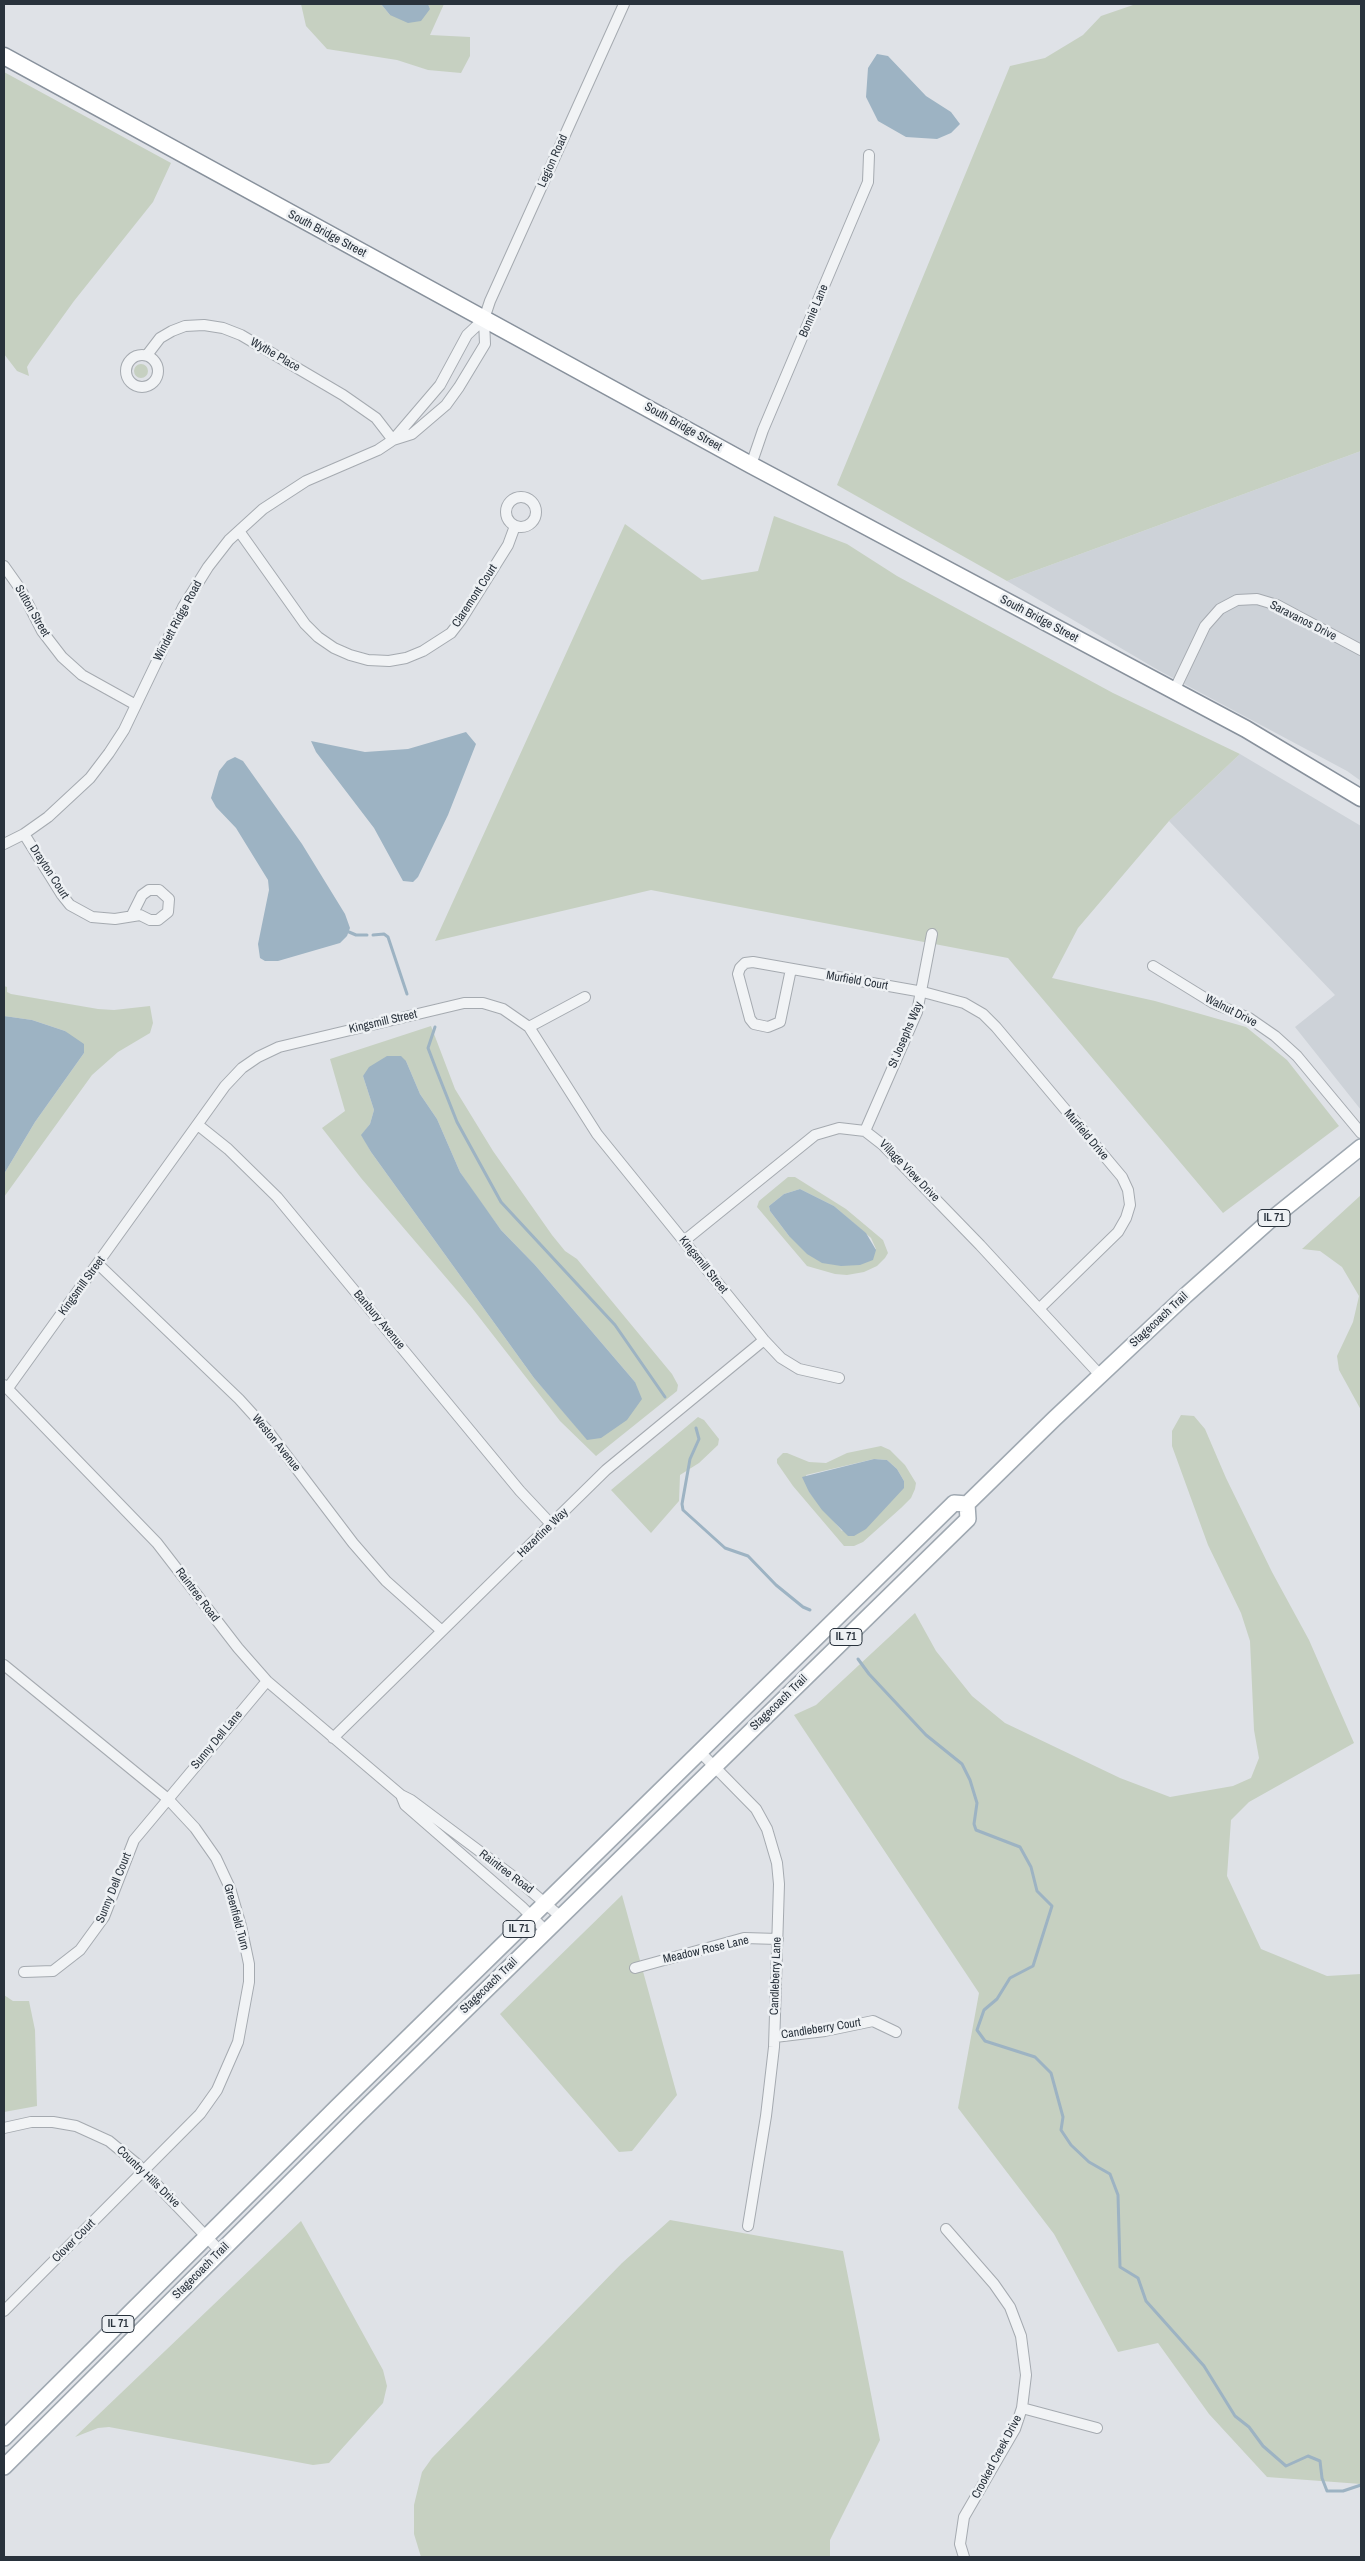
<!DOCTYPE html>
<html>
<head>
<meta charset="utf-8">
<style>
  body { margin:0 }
  #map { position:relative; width:1365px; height:2561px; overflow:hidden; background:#dfe2e7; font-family:"Archivo Narrow",sans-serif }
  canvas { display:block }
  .frame { position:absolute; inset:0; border:5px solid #29323c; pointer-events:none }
</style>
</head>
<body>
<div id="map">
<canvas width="1365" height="2561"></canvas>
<div class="frame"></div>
</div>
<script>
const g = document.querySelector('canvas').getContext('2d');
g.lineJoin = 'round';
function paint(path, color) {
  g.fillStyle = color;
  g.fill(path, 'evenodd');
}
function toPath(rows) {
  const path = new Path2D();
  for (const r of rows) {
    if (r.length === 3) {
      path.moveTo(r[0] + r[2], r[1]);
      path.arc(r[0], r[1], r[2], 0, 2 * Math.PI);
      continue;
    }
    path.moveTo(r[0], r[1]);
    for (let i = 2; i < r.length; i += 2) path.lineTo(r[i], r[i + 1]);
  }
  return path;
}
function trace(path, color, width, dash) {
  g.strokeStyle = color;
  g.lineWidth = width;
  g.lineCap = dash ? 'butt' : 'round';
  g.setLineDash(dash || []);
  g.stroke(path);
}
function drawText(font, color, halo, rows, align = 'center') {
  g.font = font + ' "Archivo Narrow",sans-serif';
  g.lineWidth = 5;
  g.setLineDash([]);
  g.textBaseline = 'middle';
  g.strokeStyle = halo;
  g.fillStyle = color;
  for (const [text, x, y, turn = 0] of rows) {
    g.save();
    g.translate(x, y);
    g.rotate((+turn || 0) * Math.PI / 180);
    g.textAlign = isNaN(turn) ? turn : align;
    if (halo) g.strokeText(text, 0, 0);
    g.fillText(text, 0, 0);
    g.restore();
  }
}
paint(toPath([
  [1361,451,1361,781,1347,771,1158,670,1007,581],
  [1240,754,1361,826,1361,1110,1295,1027,1335,995,1169,821]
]), '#cdd2d8');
paint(toPath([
  [301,4,381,4,390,15,430,9,428,4,444,4,430,35,470,37,470,56,461,73,428,70,397,60,327,49,306,26],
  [1136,4,1361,4,1361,451,1007,581,837,485,1010,66,1045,58,1083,35,1101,16],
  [4,72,171,163,153,202,74,301,30,362,27,367,29,376,17,371,4,354],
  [141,371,7],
  [774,516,847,544,897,576,1113,693,1240,754,1169,821,1078,928,1052,978,1155,1001,1246,1027,1287,1060,1339,1126,1223,1213,1008,958,651,890,435,941,625,524,702,580,758,571],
  [4,986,7,987,7,992,11,994,98,1009,114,1010,150,1006,153,1023,150,1033,118,1052,92,1075,4,1197,4,1174,35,1122,84,1053,65,1031,32,1020,4,1016],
  [431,1026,455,1089,493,1151,552,1235,565,1251,577,1259,672,1374,678,1385,677,1391,596,1456,560,1421,472,1308,361,1178,322,1128,345,1111,330,1059],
  [406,1061,420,1094,437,1119,460,1172,477,1197,501,1230,535,1265,635,1382,587,1439,534,1378,371,1152,362,1135,370,1124,374,1110,363,1076],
  [788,1177,795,1177,846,1209,883,1240,888,1253,885,1258,877,1266,864,1272,847,1275,835,1274,807,1266,757,1207,759,1201],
  [800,1189,834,1206,871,1238,876,1249,789,1236,770,1211,769,1206,784,1194],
  [1361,1195,1361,1410,1339,1370,1337,1356,1353,1322,1359,1296,1342,1267,1320,1251,1302,1249],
  [1181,1415,1194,1416,1205,1429,1226,1478,1272,1572,1309,1640,1354,1743,1249,1802,1231,1820,1227,1876,1261,1949,1327,1976,1361,1974,1361,2484,1267,2477,1209,2414,1158,2343,1118,2352,1054,2234,958,2108,979,1993,794,1715,816,1705,915,1613,936,1651,972,1696,1005,1723,1120,1778,1170,1797,1233,1786,1251,1778,1259,1758,1254,1730,1250,1641,1241,1613,1208,1545,1172,1446,1172,1431],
  [698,1417,704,1420,719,1439,718,1445,699,1463,680,1475,679,1501,651,1533,611,1490],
  [881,1446,890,1450,905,1465,916,1483,915,1489,911,1498,901,1508,863,1542,854,1546,844,1546,793,1486,777,1463,777,1459,783,1453,787,1453,809,1462,826,1463,847,1453],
  [874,1459,887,1460,897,1469,904,1481,842,1531,809,1492,806,1475],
  [622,1895,677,2095,632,2151,619,2152,500,2014],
  [4,1995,13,2001,29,2001,35,2030,37,2106,4,2112],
  [670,2220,843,2251,880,2440,830,2540,830,2557,421,2557,414,2534,414,2505,422,2472,432,2458,622,2263],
  [301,2221,383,2370,387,2386,383,2403,329,2463,313,2465,109,2427,98,2428,75,2437]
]), '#c6d0c1');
paint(toPath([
  [381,4,428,4,430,9,421,21,408,23,390,15],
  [877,54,888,56,926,96,951,112,960,124,951,133,937,139,906,137,878,121,866,97,868,68],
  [466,732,476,744,448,815,418,877,413,882,403,881,374,828,316,752,311,741,365,752,408,749],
  [235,757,243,761,302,844,345,914,350,928,347,936,340,943,278,961,265,961,260,958,258,944,269,890,268,880,236,828,216,807,211,798,219,771,227,761],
  [4,1016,32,1020,65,1031,84,1044,84,1053,35,1122,4,1174],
  [387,1056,401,1056,406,1061,420,1094,437,1119,460,1172,501,1230,535,1265,635,1382,642,1399,627,1420,601,1438,587,1440,534,1378,371,1152,361,1135,370,1124,374,1110,363,1076,369,1067],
  [800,1189,834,1206,866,1233,876,1250,873,1260,860,1265,841,1266,822,1263,807,1254,789,1236,770,1211,769,1206,784,1194],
  [874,1459,887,1460,897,1469,904,1481,904,1488,866,1529,854,1536,848,1536,822,1510,809,1492,802,1477]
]), '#9db3c3');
trace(toPath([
  [349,932,356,935,367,935],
  [373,935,384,934,388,937,407,994],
  [435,1027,428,1048,436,1069,457,1122,501,1202,615,1325,665,1397],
  [696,1428,699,1439,690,1459,682,1504,683,1510,725,1548,748,1556,776,1585,803,1607,810,1610],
  [858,1659,869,1674,926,1735,962,1764,970,1780,977,1803,974,1824,976,1830,1020,1847,1031,1867,1037,1891,1052,1906,1033,1966,1010,1978,997,1999,984,2010,977,2030,985,2041,1035,2057,1051,2073,1063,2117,1061,2130,1071,2145,1089,2162,1110,2174,1118,2195,1120,2267,1138,2278,1146,2301,1204,2366,1235,2416,1249,2427,1263,2446,1286,2466,1308,2456,1320,2461,1322,2478,1327,2491,1343,2491,1361,2485]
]), '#9db3c3', 3);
const minor = toPath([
  [142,371,16],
  [147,355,160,338,172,331,185,326,204,325,223,328,241,335,343,395,376,418,393,440],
  [393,440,440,385,467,335,484,319],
  [751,465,763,430,868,182,869,155],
  [521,512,15],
  [239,531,305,624,318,637,334,648,350,655,368,660,389,661,406,658,423,651,451,633,461,620,508,545,515,526],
  [4,566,21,590,42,631,62,657,82,675,136,705],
  [1174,691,1205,626,1220,609,1237,600,1257,599,1277,605,1361,650],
  [24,834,62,895,70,905,92,917,115,919,140,915,150,920,158,920,168,912,169,899,159,890,149,890,142,895,132,915],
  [4,844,24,834,48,817,90,778,109,753,124,730,183,607,208,567,229,540,263,509,306,481,378,450,393,440,412,434,446,405,459,387,485,344,484,319,490,301,624,4],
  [1153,966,1213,1003,1249,1018,1275,1036,1297,1056,1361,1133],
  [791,969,780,1022,768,1027,754,1024,750,1019,738,974,740,968,745,963,753,962,923,992,964,1003,983,1014,996,1027,1122,1177,1128,1190,1130,1205,1126,1218,1118,1232,1040,1308],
  [529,1027,585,997],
  [198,1125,228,1149,277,1197,520,1491,551,1524],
  [865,1131,917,1012,932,934],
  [684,1241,815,1135,839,1128,865,1131,883,1145,980,1245,1100,1375],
  [98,1264,239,1399,268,1431,353,1543,386,1581,442,1631],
  [4,1385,157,1543,238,1648,267,1681,401,1795,411,1800,518,1880,561,1917],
  [8,1388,225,1086,242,1068,258,1057,279,1047,464,1003,483,1003,503,1009,529,1027,597,1134,764,1340,781,1358,799,1369,839,1378],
  [4,1665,168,1799,195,1828,216,1858,230,1888,241,1926,249,1964,249,1982,238,2042,217,2090,200,2114,4,2311],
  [333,1738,606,1470,764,1340],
  [700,1752,756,1809,767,1829,777,1863,779,1884,774,2047,766,2116,748,2226],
  [401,1795,405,1805,522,1907,546,1931],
  [635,1968,744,1938,778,1939],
  [24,1972,53,1971,80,1950,104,1917,134,1840,267,1681],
  [775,2037,825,2031,873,2021,896,2032],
  [4,2128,31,2122,53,2122,76,2126,109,2141,137,2164,220,2251],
  [946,2229,994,2284,1010,2307,1021,2336,1026,2375,1022,2408,1015,2429,964,2517,960,2544,964,2557],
  [1022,2408,1097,2428]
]);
const primary = toPath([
  [4,2438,337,2107,954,1503,967,1504],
  [4,2467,355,2118,968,1519,967,1504,1054,1419,1185,1296,1268,1222,1361,1147]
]);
const trunk = toPath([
  [4,56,751,465,1246,729,1361,798]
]);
trace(minor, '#a5aab0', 12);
trace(primary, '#9fa8b1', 18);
trace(trunk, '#88919c', 19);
trace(minor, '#f1f3f5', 10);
trace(primary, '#fff', 15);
trace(trunk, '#fff', 16);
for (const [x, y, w] of [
  [1274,1218,32],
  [846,1637,32],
  [519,1929,32],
  [118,2324,32]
]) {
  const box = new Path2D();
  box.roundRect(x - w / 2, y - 8.5, w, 17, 4);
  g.fillStyle = '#eef1f4';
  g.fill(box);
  trace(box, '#29323c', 1);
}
drawText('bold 11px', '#29323c', null, [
  ["IL 71",1274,1218],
  ["IL 71",846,1637],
  ["IL 71",519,1929],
  ["IL 71",118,2324]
]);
drawText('12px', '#29323c', '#eef1f4', [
  ["Legion Road",553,161,-66],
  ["South Bridge Street",327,234,28],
  ["Bonnie Lane",814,311,-67],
  ["Wythe Place",275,355,30],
  ["South Bridge Street",683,427,29],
  ["Claremont Court",475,596,-57],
  ["Sutton Street",32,611,60],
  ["South Bridge Street",1039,619,28],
  ["Windett Ridge Road",178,621,-62],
  ["Saravanos Drive",1303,621,27],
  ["Drayton Court",49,872,57],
  ["Murfield Court",857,981,10],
  ["Walnut Drive",1231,1011,27],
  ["Kingsmill Street",383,1022,-13],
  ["St Josephs Way",906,1035,-67],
  ["Murfield Drive",1086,1135,50],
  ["Village View Drive",909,1171,46],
  ["Kingsmill Street",703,1265,51],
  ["Kingsmill Street",82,1286,-54],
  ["Banbury Avenue",379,1320,50],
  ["Stagecoach Trail",1159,1320,-43],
  ["Weston Avenue",276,1443,51],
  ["Hazertine Way",543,1533,-44],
  ["Raintree Road",197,1595,53],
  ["Stagecoach Trail",779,1703,-44],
  ["Sunny Dell Lane",217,1740,-50],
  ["Raintree Road",506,1872,37],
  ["Sunny Dell Court",114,1888,-68],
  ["Greenfield Turn",236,1917,75],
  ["Meadow Rose Lane",706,1950,-13],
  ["Candleberry Lane",776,1976,-88],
  ["Stagecoach Trail",489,1986,-44],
  ["Candleberry Court",821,2029,-9],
  ["Country Hills Drive",148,2177,44],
  ["Clover Court",74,2241,-45],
  ["Stagecoach Trail",201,2271,-45],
  ["Crooked Creek Drive",997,2457,-62]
]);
</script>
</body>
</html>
